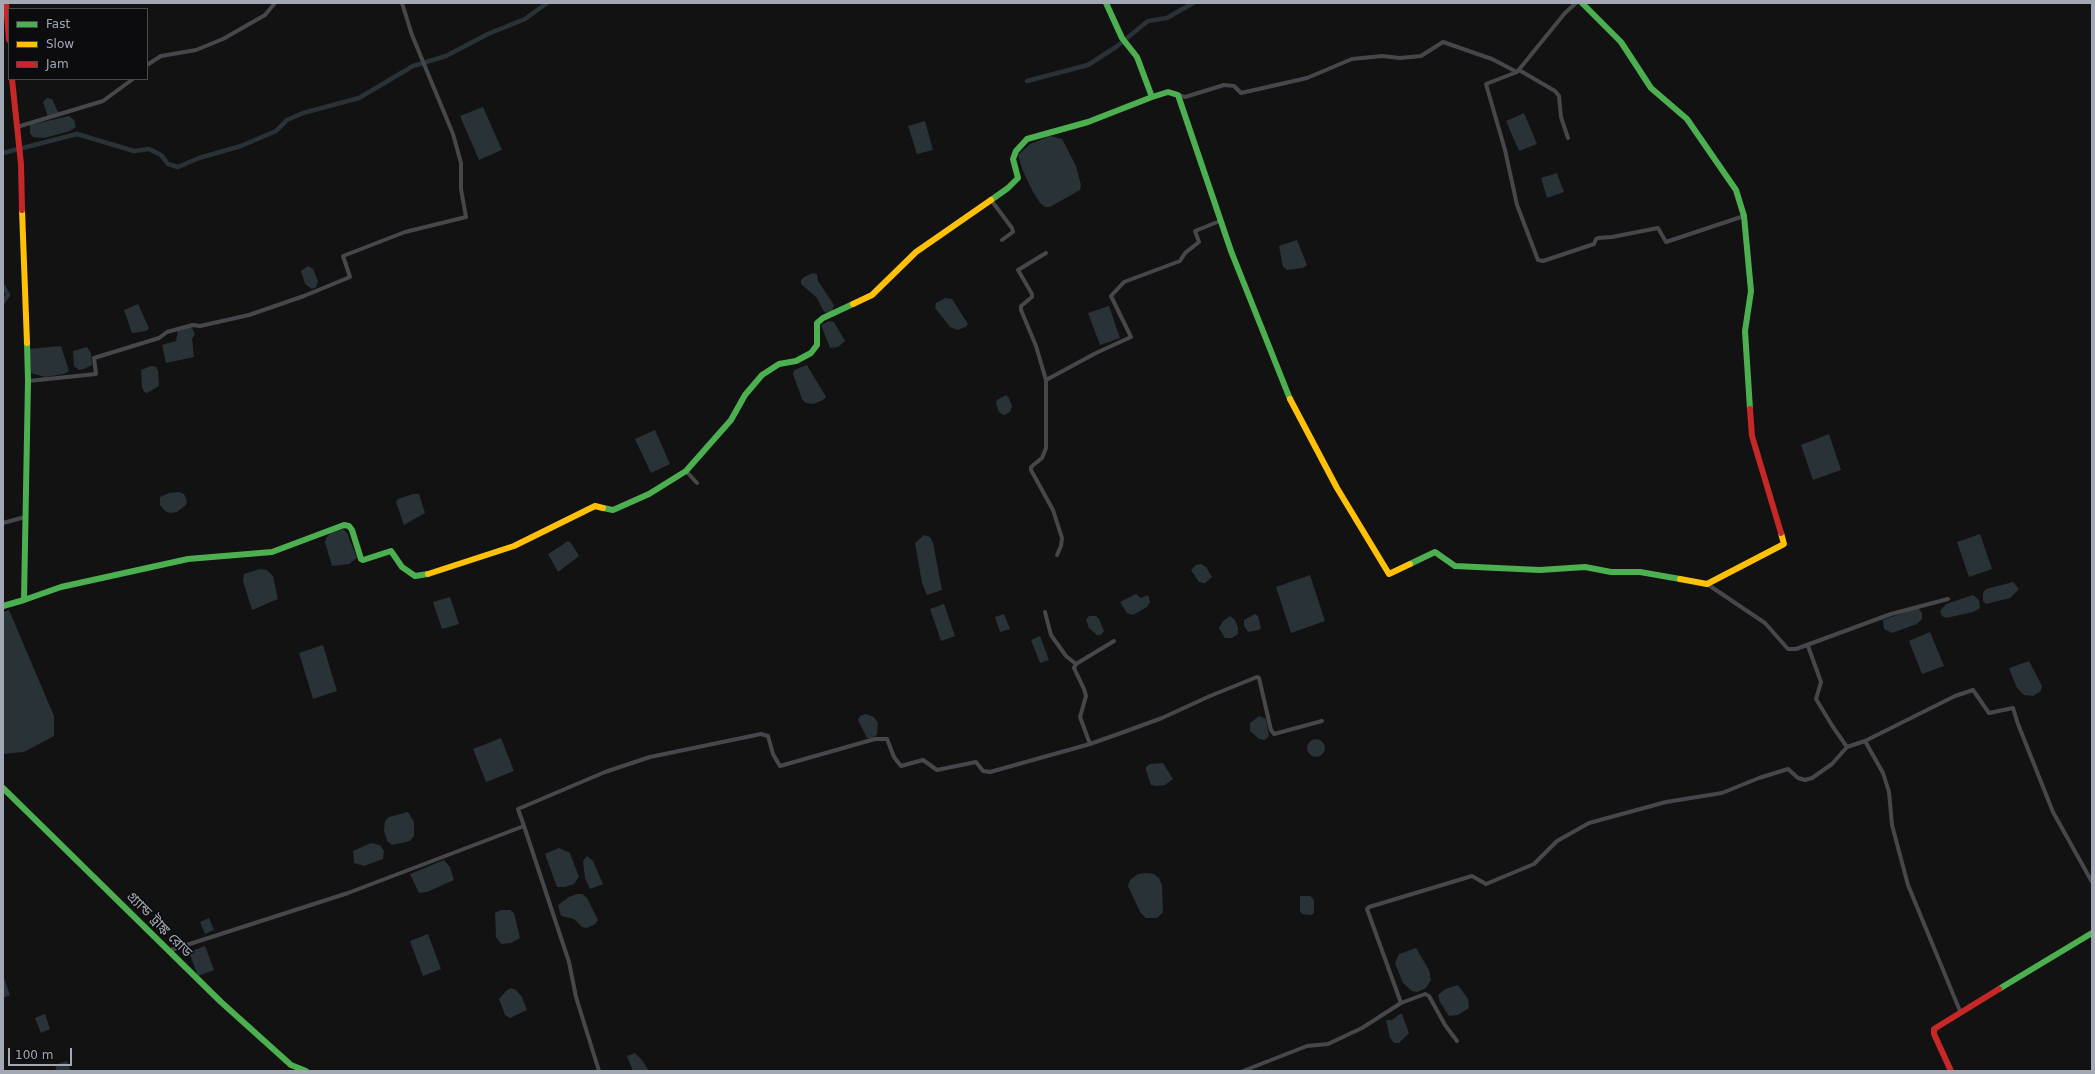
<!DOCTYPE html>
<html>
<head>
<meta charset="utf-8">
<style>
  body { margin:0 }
  #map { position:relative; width:2095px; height:1074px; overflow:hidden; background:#121212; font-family:"DejaVu Sans",sans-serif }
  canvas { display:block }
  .frame { position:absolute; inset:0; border:4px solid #a2a9b4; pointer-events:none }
  .legend { position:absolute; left:8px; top:8px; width:140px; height:72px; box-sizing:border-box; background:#0c0c0e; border:1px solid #484b50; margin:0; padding:5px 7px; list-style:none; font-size:12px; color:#a2a9b4 }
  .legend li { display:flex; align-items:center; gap:8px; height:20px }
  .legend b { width:20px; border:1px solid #484b50 }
  .scale { position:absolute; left:8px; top:1048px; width:64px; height:18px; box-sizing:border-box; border:2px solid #a2a9b4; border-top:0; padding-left:5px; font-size:12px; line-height:14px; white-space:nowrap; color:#a2a9b4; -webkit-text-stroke:3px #0c0c0e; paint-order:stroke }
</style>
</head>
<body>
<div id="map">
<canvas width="2095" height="1074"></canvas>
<div class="frame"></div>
<ul class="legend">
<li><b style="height:5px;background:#4caf50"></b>Fast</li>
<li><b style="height:5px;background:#ffc107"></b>Slow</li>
<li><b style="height:5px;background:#c62828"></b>Jam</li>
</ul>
<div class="scale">100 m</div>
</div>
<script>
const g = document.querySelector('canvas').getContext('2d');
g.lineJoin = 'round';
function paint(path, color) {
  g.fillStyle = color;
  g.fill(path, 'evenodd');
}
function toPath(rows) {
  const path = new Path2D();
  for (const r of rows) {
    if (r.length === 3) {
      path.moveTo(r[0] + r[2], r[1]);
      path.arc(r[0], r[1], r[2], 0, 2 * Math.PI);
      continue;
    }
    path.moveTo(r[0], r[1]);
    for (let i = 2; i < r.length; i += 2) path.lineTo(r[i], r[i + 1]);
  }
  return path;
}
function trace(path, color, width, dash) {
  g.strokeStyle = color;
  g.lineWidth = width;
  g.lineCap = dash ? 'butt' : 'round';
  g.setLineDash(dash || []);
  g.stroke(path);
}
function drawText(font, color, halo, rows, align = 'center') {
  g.font = font + ' "DejaVu Sans","Noto Sans Bengali",sans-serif';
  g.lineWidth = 3;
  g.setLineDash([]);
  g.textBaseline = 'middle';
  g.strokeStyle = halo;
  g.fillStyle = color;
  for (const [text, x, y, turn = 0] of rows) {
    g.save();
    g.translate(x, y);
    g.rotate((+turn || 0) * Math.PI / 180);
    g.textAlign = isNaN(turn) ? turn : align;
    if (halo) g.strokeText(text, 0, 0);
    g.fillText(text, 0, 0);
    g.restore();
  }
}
paint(toPath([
  [47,98,52,99,59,114,48,117,43,102],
  [483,107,502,150,479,160,460,116],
  [1524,113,1537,144,1519,151,1506,121],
  [69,116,74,120,76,127,70,131,44,138,33,137,30,133,30,125],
  [925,121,933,150,917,154,908,126],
  [1050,136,1062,139,1076,166,1081,185,1080,190,1050,207,1045,207,1040,203,1033,192,1023,171,1018,155,1030,144],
  [1557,173,1564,192,1547,198,1541,178],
  [1297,240,1307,265,1303,268,1287,270,1283,267,1279,246],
  [308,266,313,269,318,281,316,287,312,289,305,284,301,271],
  [813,273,817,274,818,281,834,305,832,311,826,313,823,310,817,298,801,284,801,280,804,277],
  [945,298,952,299,968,324,965,327,958,330,950,327,935,308,936,303],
  [138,304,149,328,146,331,132,333,124,310],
  [1109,306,1120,338,1100,345,1088,313],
  [829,321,834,322,845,341,838,347,830,348,821,325],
  [188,327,192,328,195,334,192,339,194,357,166,363,162,345,176,341,178,331],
  [61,346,69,371,64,374,45,377,31,373,29,349],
  [87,347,91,353,92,365,84,369,79,370,74,366,73,351],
  [807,365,826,397,823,400,813,404,806,403,802,399,793,374,794,370],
  [151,366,156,367,158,371,159,386,147,393,144,392,142,387,141,370],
  [1006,395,1009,398,1012,406,1010,412,1004,415,999,412,996,403,997,400],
  [655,430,670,464,651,473,635,439],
  [1829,434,1841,470,1813,480,1801,445],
  [179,492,184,494,187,501,186,505,177,512,170,513,165,511,160,505,160,497,169,493],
  [413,494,419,494,425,513,404,525,396,502,398,499],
  [343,529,347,533,357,558,349,564,332,566,325,542,326,538,330,533],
  [1980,534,1992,569,1969,577,1957,542],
  [924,535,930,537,933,543,942,590,927,595,922,583,915,543],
  [568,541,571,543,579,556,558,572,548,554],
  [1201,564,1206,567,1212,577,1205,583,1199,582,1191,570,1196,565],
  [260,569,267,570,273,576,278,599,252,610,243,581,244,574],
  [1310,575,1325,621,1291,633,1276,587],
  [2013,582,2019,589,2010,598,1986,604,1983,601,1983,593,1986,589],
  [1136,594,1141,598,1148,595,1150,602,1147,607,1133,615,1127,613,1120,602],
  [1973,595,1979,600,1980,608,1973,612,1946,618,1942,616,1940,611,1946,604],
  [450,597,459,624,442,629,433,602],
  [944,604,955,636,941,641,930,609],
  [1914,609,1919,609,1922,613,1922,619,1917,624,1892,633,1884,629,1883,620],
  [9,610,54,716,54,736,24,752,3,754,3,612],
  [1004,614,1010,629,1000,632,995,617],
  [1255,614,1258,616,1261,628,1259,630,1248,632,1244,626,1244,620],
  [1089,616,1096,616,1099,619,1104,631,1101,635,1097,635,1089,628,1086,620],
  [1230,616,1235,620,1238,628,1238,634,1232,638,1225,638,1219,628,1223,621],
  [1930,632,1944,666,1922,674,1909,641],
  [1040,636,1049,660,1040,663,1031,640],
  [323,645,337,691,313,699,299,653],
  [2029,661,2042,686,2041,691,2033,696,2024,695,2017,688,2009,668],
  [866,714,874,717,878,723,877,735,871,738,867,738,858,720,860,716],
  [1259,716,1266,719,1269,736,1265,740,1259,739,1250,731,1250,723],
  [501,738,514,771,486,782,473,749],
  [1316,748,9],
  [1163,763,1173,779,1165,785,1157,786,1151,785,1146,770,1146,767,1150,764],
  [408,812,414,822,414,836,410,841,392,845,387,841,384,830,385,821,389,817],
  [371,843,380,845,384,851,383,859,364,866,354,863,353,851],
  [559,848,570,853,579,877,574,884,565,887,557,887,545,854],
  [587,856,593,861,603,884,590,889,585,878,583,861],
  [444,860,450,867,454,880,427,892,419,893,410,874],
  [1146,873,1154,874,1159,878,1162,885,1163,912,1157,918,1146,918,1140,912,1128,886,1130,880,1138,874],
  [577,894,582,894,587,898,598,920,595,924,587,928,582,927,574,919,561,916,558,905,569,897],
  [1300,896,1310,896,1314,900,1314,913,1311,915,1302,914,1300,911],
  [501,910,510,910,514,913,520,938,511,943,501,944,496,937,495,913],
  [209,918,214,930,205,934,200,922],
  [428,934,441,969,423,976,410,941],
  [205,946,214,970,198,976,189,952],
  [1416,948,1429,970,1431,980,1426,988,1417,992,1412,991,1403,983,1395,963,1399,954],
  [3,975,10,995,3,998],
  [1458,985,1468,999,1469,1008,1458,1015,1449,1016,1440,1002,1438,995,1445,989],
  [511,988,516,990,522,997,527,1010,510,1018,505,1015,499,999,507,990],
  [45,1014,50,1029,41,1033,35,1018],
  [1400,1014,1402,1014,1409,1033,1399,1043,1394,1043,1390,1038,1386,1020,1392,1020],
  [635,1053,642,1060,649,1071,633,1071,627,1056],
  [67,1061,71,1071,57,1071,55,1065]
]), '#283237');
trace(toPath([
  [1027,81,1088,65,1116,47,1148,21,1167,18,1193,3],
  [3,153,77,134,134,151,149,149,161,155,168,164,178,167,199,158,241,146,276,131,287,120,303,113,359,98,413,66,446,56,488,34,525,19,547,3],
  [3,286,8,295,3,302]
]), '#283237', 4.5);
trace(toPath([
  [1576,3,1565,13,1517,72,1486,84,1505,150,1517,205,1538,260,1543,261,1594,244,1596,239,1598,238,1612,237,1658,228,1666,242,1744,216],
  [147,65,161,56,196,50,223,39,265,15,275,3],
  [1519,70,1555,91,1559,96,1561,117,1568,138],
  [1178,95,1185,97,1224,85,1234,86,1241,93,1307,78,1352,59,1382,56,1400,58,1421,56,1443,42,1492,59,1517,72],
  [17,127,103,101,133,79],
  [991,200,1012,228,1013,232,1002,240],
  [1046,380,1036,346,1021,310,1021,306,1032,297,1032,294,1018,270,1046,253],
  [28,381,96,374,94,358,159,338,167,332,193,325,200,326,249,315,304,296,350,277,343,256,405,232,466,217,461,189,461,163,453,134,412,35,402,3],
  [686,471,697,483],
  [3,523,25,517],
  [1057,555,1061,546,1062,538,1053,510,1031,470,1031,467,1042,458,1046,448,1046,380,1096,353,1131,337,1111,296,1124,282,1180,261,1185,253,1199,242,1195,231,1220,221],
  [1707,584,1765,623,1788,649,1796,649,1891,614,1948,599],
  [1045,612,1051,635,1066,656,1076,664],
  [1808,646,1821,682,1816,699,1833,727,1847,747,1865,741],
  [1090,744,1080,717,1086,696,1084,689,1074,668,1076,664,1114,641],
  [524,826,569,962,576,997,599,1071],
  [168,951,348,893,524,826,518,809,605,772,650,757,761,734,768,736,773,754,780,766,875,739,887,739,894,757,901,766,923,760,937,770,976,762,983,771,990,772,1090,744,1121,733,1162,718,1210,696,1257,677,1259,678,1271,730,1274,734,1322,721],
  [1401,1003,1367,909,1369,907,1472,876,1486,884,1534,864,1557,841,1589,823,1666,802,1722,793,1759,778,1788,769,1798,778,1805,780,1812,778,1832,764,1847,747],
  [1960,1011,1908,885,1892,825,1889,792,1883,773,1865,741,1955,696,1973,690,1989,713,2013,708,2018,724,2053,812,2092,882],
  [1243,1071,1307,1046,1328,1044,1362,1028,1401,1003,1425,994,1429,996,1445,1025,1457,1041]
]), '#46474b', 4);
trace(toPath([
  [1582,3,1621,42,1651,88,1687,119,1736,190,1744,216,1751,291,1745,331,1750,409],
  [1152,97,1168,92,1178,95,1231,251,1290,399],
  [991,200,1008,188,1018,178,1013,159,1016,151,1027,139,1088,122,1152,97,1137,57,1122,38,1106,3],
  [603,508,613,510,649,494,686,471,731,420,745,395,762,375,779,364,796,361,811,353,817,345,817,323,823,318,853,304],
  [1410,564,1435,552,1455,566,1540,570,1585,567,1611,572,1640,572,1680,579],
  [24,600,61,587,188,559,272,552,344,525,349,526,352,530,361,559,363,560,391,551,402,567,415,576,428,574],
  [3,606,24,600,28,381,27,343],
  [3,788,221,1002,291,1065,306,1071],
  [1999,989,2092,933]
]), '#4caf50', 6);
trace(toPath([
  [22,210,27,343],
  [853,304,872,295,916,252,991,200],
  [1290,399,1337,488,1389,574,1410,564],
  [428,574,514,546,595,506,603,508],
  [1680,579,1707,584,1784,544,1781,533]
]), '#ffc107', 6);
trace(toPath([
  [6,3,9,40],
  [12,79,21,164,22,210],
  [1750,409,1752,436,1781,533],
  [1951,1071,1934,1034,1934,1029,1999,989]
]), '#c62828', 6);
drawText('14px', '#a2a9b4', '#0c0c0e', [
  ["গ্র্যান্ড ট্রাঙ্ক রোড",159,925,45]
]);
</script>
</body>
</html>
